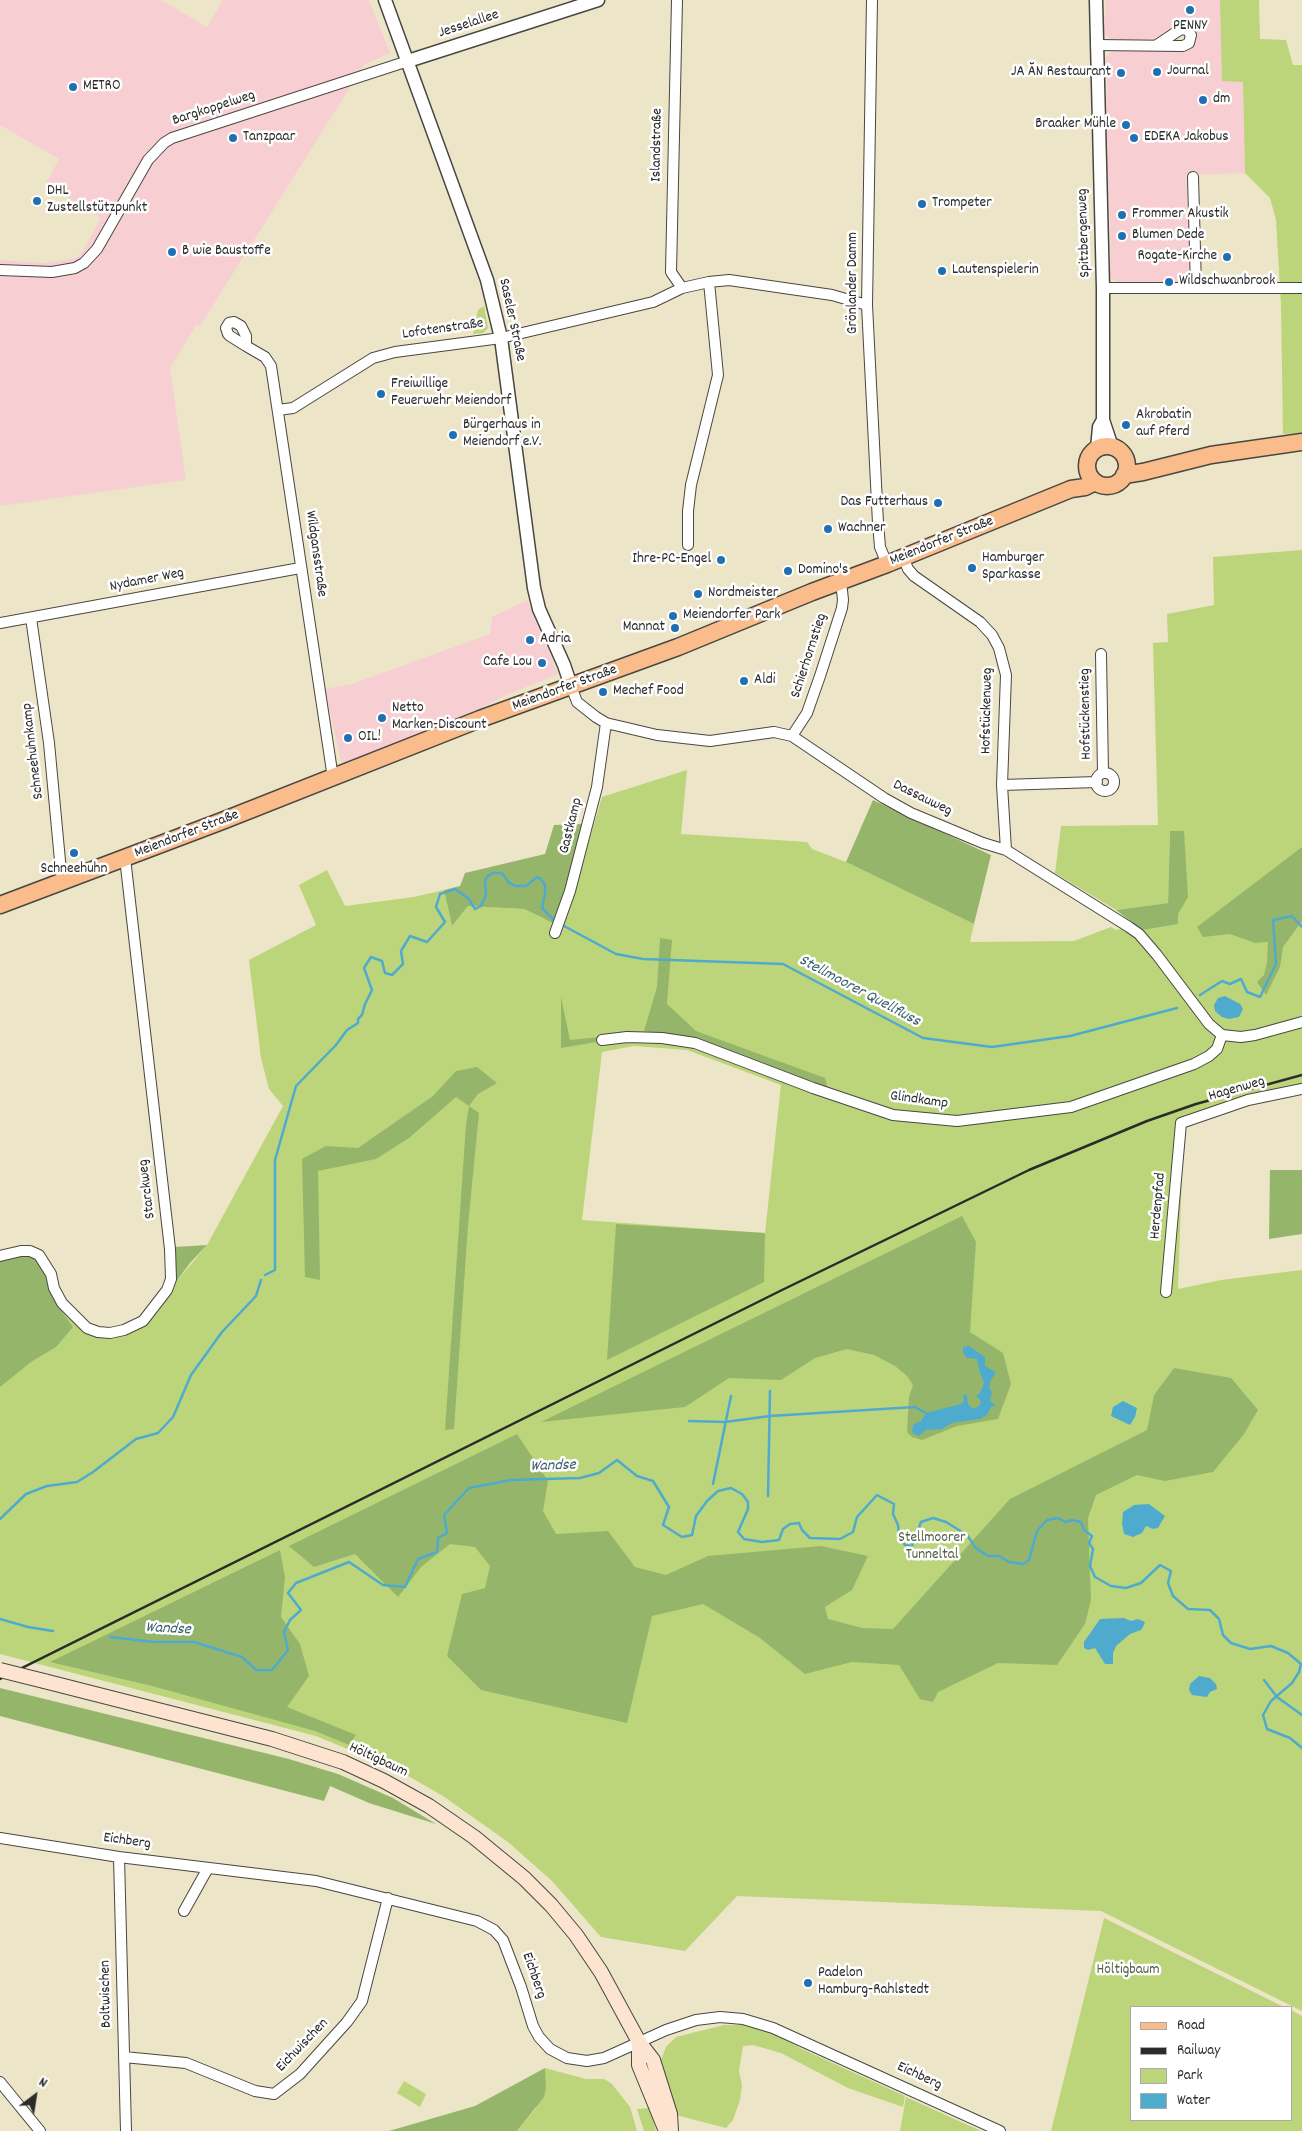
<!DOCTYPE html>
<html>
<head>
<meta charset="utf-8">
<style>
  body { margin:0 }
  #map { position:relative; width:1302px; height:2131px; overflow:hidden; background:#ede5c7; font-family:Dekko,sans-serif }
  canvas { display:block }
  .legend { position:absolute; left:1130px; top:2006px; width:162px; height:115px; box-sizing:border-box; background:#fff; border:1px solid #aaa; margin:0; padding:6px 9px; list-style:none; font-size:15px; color:#2b2b2b }
  .legend li { display:flex; align-items:center; gap:10px; height:25px }
  .legend b { width:25px; border:1px solid #aaa }
  .north { position:absolute; left:10px; top:2071px; width:50px; height:50px; -webkit-text-stroke:4px #fff; paint-order:stroke; rotate:31deg; font-size:14px; font-weight:700; line-height:20px; text-align:center; color:#2b2b2b }
  .north::after { content:''; display:block; margin:auto; width:18px; height:22px; background:#2b2b2b; clip-path:polygon(50% 0,100% 100%,50% 72%,0 100%) }
</style>
</head>
<body>
<div id="map">
<canvas width="1302" height="2131"></canvas>
<ul class="legend">
<li><b style="height:6px;background:#f9bc8a"></b>Road</li>
<li><b style="height:6px;background:#2b2b2b"></b>Railway</li>
<li><b style="height:14px;background:#bcd57a"></b>Park</li>
<li><b style="height:14px;background:#4fabcd"></b>Water</li>
</ul>
<div class="north">N</div>
</div>
<script>
const g = document.querySelector('canvas').getContext('2d');
g.lineJoin = 'round';
function paint(path, color) {
  g.fillStyle = color;
  g.fill(path, 'evenodd');
}
function toPath(rows) {
  const path = new Path2D();
  for (const r of rows) {
    if (r.length === 3) {
      path.moveTo(r[0] + r[2], r[1]);
      path.arc(r[0], r[1], r[2], 0, 2 * Math.PI);
      continue;
    }
    path.moveTo(r[0], r[1]);
    for (let i = 2; i < r.length; i += 2) path.lineTo(r[i], r[i + 1]);
  }
  return path;
}
function trace(path, color, width, dash) {
  g.strokeStyle = color;
  g.lineWidth = width;
  g.lineCap = dash ? 'butt' : 'round';
  g.setLineDash(dash || []);
  g.stroke(path);
}
function drawText(font, color, halo, rows, align = 'center') {
  g.font = font + ' Dekko,sans-serif';
  g.lineWidth = 5;
  g.setLineDash([]);
  g.textBaseline = 'middle';
  g.strokeStyle = halo;
  g.fillStyle = color;
  for (const [text, x, y, turn = 0] of rows) {
    g.save();
    g.translate(x, y);
    g.rotate((+turn || 0) * Math.PI / 180);
    g.textAlign = isNaN(turn) ? turn : align;
    if (halo) g.strokeText(text, 0, 0);
    g.fillText(text, 0, 0);
    g.restore();
  }
}
paint(toPath([
  [0,0,161,0,207,27,223,0,369,0,390,53,364,65,200,326,197,324,170,368,186,480,0,506,0,260,45,263,76,258,83,251,101,218,46,184,59,159,0,125],
  [1105,0,1225,0,1243,79,1245,173,1186,175,1190,266,1187,275,1177,283,1122,283,1111,279,1108,275,1111,255,1109,197,1105,182,1103,98,1107,96,1107,71,1103,69,1103,60,1114,49,1150,50,1194,39,1176,27,1153,41,1112,39,1107,37,1102,30,1102,17,1106,15],
  [527,600,558,674,502,697,489,704,468,718,342,766,325,689,352,684,490,634,492,617]
]), '#f7cfd2');
paint(toPath([
  [1220,0,1259,0,1260,39,1286,40,1293,65,1302,65,1302,433,1283,434,1281,305,1276,220,1270,198,1245,173,1243,82,1222,81],
  [484,306,488,328,483,333,473,334,478,310],
  [1302,550,1302,1085,1270,1092,1184,1116,1178,1289,1221,1280,1302,1270,1302,2011,1101,1911,737,1896,685,1951,601,1937,552,1881,508,1842,443,1796,396,1769,316,1736,0,1654,0,1259,26,1253,38,1257,43,1264,57,1301,91,1333,143,1325,159,1310,171,1293,176,1282,207,1245,283,1106,269,1089,261,1058,249,960,316,925,299,885,327,870,345,906,414,897,444,890,452,926,468,906,524,909,544,919,566,919,602,797,687,770,681,834,807,842,812,849,846,862,974,924,970,942,1074,941,1111,927,1116,930,1171,915,1179,831,1170,831,1168,903,1116,910,1055,873,1061,826,1158,825,1153,643,1168,642,1167,614,1214,605,1213,557],
  [634,1046,687,1050,781,1085,765,1233,582,1220,602,1052],
  [1104,1918,1284,2007,1131,2007,1131,2120,1291,2120,1291,2010,1302,2016,1302,2131,1051,2131],
  [724,2025,744,2025,769,2031,802,2049,905,2096,903,2107,848,2088,781,2053,753,2045,743,2046,739,2071,742,2085,740,2100,733,2120,726,2128,676,2115,660,2062,666,2047,676,2037],
  [545,2068,586,2079,604,2079,612,2084,630,2107,637,2131,517,2131,536,2108],
  [404,2081,426,2094,420,2107,397,2093],
  [906,2097,981,2131,900,2131],
  [650,2108,656,2131,644,2131,637,2109]
]), '#bcd57a');
paint(toPath([
  [873,800,991,855,974,924,846,862],
  [582,824,567,889,555,924,524,909,468,906,452,926,444,890,460,886,465,873,545,854,554,825],
  [1170,831,1184,831,1188,897,1178,914,1178,924,1142,930,1116,910,1168,903],
  [1302,847,1302,921,1283,947,1280,967,1266,995,1257,982,1264,975,1267,962,1268,942,1255,943,1230,934,1203,937,1197,927],
  [660,938,672,940,667,1004,696,1031,825,1078,828,1089,696,1039,644,1031,657,987],
  [561,997,570,1040,599,1037,596,1042,561,1048],
  [477,1067,497,1083,478,1094,469,1106,479,1113,468,1225,454,1429,445,1430,466,1125,469,1106,456,1097,409,1138,376,1159,318,1171,320,1280,305,1277,302,1159,326,1146,358,1148,433,1096,456,1071],
  [1270,1170,1302,1170,1302,1234,1269,1239],
  [962,1216,976,1242,970,1332,1003,1353,1011,1384,998,1419,957,1426,922,1440,912,1437,907,1432,909,1397,913,1385,907,1376,895,1366,874,1355,847,1349,815,1358,781,1380,729,1378,685,1407,541,1422],
  [616,1224,765,1233,764,1282,607,1360],
  [207,1245,190,1263,176,1282,174,1247],
  [27,1256,36,1259,41,1265,55,1302,73,1327,56,1347,31,1362,0,1387,0,1262,9,1258],
  [1174,1368,1231,1378,1258,1410,1244,1434,1213,1472,1165,1481,1137,1475,1096,1495,1088,1518,1091,1600,1085,1624,1057,1665,998,1663,938,1692,933,1702,920,1699,899,1665,852,1662,805,1674,760,1638,703,1604,652,1616,627,1723,481,1690,447,1656,462,1594,485,1588,490,1566,475,1547,450,1544,421,1567,398,1597,355,1554,314,1567,289,1546,517,1434,548,1481,543,1511,556,1534,608,1531,635,1567,666,1575,708,1556,821,1546,868,1556,852,1590,825,1607,828,1619,862,1628,893,1629,1010,1499,1147,1430,1154,1395],
  [280,1550,285,1577,281,1617,300,1644,309,1676,287,1707,356,1735,349,1745,315,1731,152,1686,50,1662],
  [0,1688,289,1759,338,1774,393,1798,436,1824,369,1803,330,1786,324,1801,0,1716],
  [545,2068,546,2088,544,2097,517,2131,389,2131,475,2106]
]), '#95b66a');
paint(toPath([
  [1225,996,1240,1004,1243,1009,1239,1017,1229,1019,1222,1017,1215,1011,1214,1005,1218,998],
  [969,1346,985,1357,985,1366,996,1372,991,1380,989,1387,992,1392,990,1401,996,1405,991,1407,987,1415,980,1419,952,1423,942,1429,926,1430,919,1436,912,1433,913,1425,921,1421,926,1413,961,1404,964,1401,963,1396,965,1394,967,1395,968,1404,974,1409,980,1405,981,1401,976,1396,980,1393,984,1383,979,1370,977,1359,967,1358,963,1353,963,1347],
  [1123,1401,1137,1408,1135,1417,1130,1425,1111,1416,1113,1407],
  [1149,1504,1165,1516,1158,1528,1153,1529,1146,1526,1142,1533,1133,1537,1124,1534,1122,1524,1123,1512,1134,1505],
  [1124,1618,1131,1621,1138,1619,1145,1622,1143,1627,1141,1630,1130,1634,1116,1646,1113,1653,1113,1664,1105,1664,1095,1648,1088,1650,1084,1648,1084,1642,1100,1619],
  [1199,1676,1210,1678,1216,1684,1217,1689,1210,1692,1207,1697,1192,1695,1189,1690,1190,1684]
]), '#4fabcd');
trace(toPath([
  [564,926,616,954,643,959,783,964,923,1038,992,1047,1070,1036,1177,1008],
  [1200,995,1222,981,1230,984,1241,979,1247,992,1260,997,1276,964,1273,920,1292,916,1302,927],
  [265,1275,275,1270,275,1160,296,1086,336,1045,347,1030,358,1023,358,1019,362,1015,365,1004,372,990,364,968,371,957,382,961,385,973,392,975,403,964,401,951,410,936,427,942,445,922,436,907,440,894,455,889,468,898,475,909,481,906,486,895,485,880,488,876,493,873,502,873,509,883,516,886,526,886,537,877,541,879,545,885,545,894,542,908,554,920],
  [689,1421,725,1422,770,1416,915,1407,926,1413],
  [713,1484,731,1396],
  [768,1496,770,1391],
  [0,1519,26,1494,47,1486,77,1482,93,1472,136,1439,158,1433,173,1417,191,1375,222,1332,256,1296,261,1280],
  [0,1619,28,1627,53,1631],
  [110,1637,155,1642,194,1642,242,1657,256,1670,272,1670,288,1650,284,1632,290,1620,301,1610,288,1593,296,1583,349,1562,383,1585,405,1587,418,1559,437,1552,438,1538,447,1533,444,1515,469,1488,511,1480,580,1478,599,1473,617,1460,637,1476,653,1481,669,1507,663,1525,682,1537,692,1535,696,1516,707,1501,718,1491,731,1488,742,1494,748,1502,748,1509,738,1532,744,1539,762,1542,779,1540,783,1529,790,1524,799,1523,802,1530,810,1538,840,1539,853,1532,857,1517,877,1495,894,1504,893,1514,898,1525,899,1536,905,1545,912,1546,921,1522,933,1518,946,1522,967,1535,976,1548,988,1556,999,1556,1009,1562,1023,1564,1029,1560,1037,1531,1047,1520,1058,1518,1066,1522,1072,1520,1081,1522,1084,1530,1092,1536,1089,1543,1093,1549,1090,1566,1095,1577,1111,1586,1126,1588,1141,1583,1160,1565,1171,1571,1168,1583,1173,1596,1188,1609,1210,1610,1219,1619,1223,1635,1231,1643,1250,1649,1271,1646,1288,1653,1301,1664,1299,1672,1292,1683,1271,1701,1263,1715,1267,1729,1290,1738,1302,1748],
  [1264,1680,1277,1697,1302,1715]
]), '#4fabcd', 2.5);
const minor = toPath([
  [677,0,671,272,682,288],
  [872,0,867,305,878,523,880,547,887,564],
  [1096,45,1183,46,1189,43,1191,35,1187,30,1181,29,1157,45],
  [1193,177,1196,288],
  [0,270,52,272,75,268,84,263,97,249,148,160,164,143,172,138,408,61],
  [1103,288,1302,288],
  [246,346,246,336,241,326,234,322,229,323,226,328,228,334,230,336,246,346,265,357,271,366,333,778],
  [278,410,293,408,373,358,395,352,501,338,653,302,682,288,709,282,729,280,832,295,867,305],
  [688,545,688,511,691,485,718,375,709,282],
  [903,557,908,569,914,576,980,622,992,635,999,648,1006,675,1002,785,1006,850],
  [31,618,49,743,62,882],
  [0,623,300,568],
  [1101,654,1103,773],
  [571,686,577,702,596,717,606,723,657,735,710,741,774,732,792,736,884,798,911,813,983,843,1006,850,1129,927,1139,934,1157,955,1209,1024,1222,1035,1241,1037,1255,1035,1302,1022],
  [792,736,807,713,820,676,842,608,843,600,841,581],
  [1105,782,9],
  [1002,785,1097,782],
  [555,933,570,891,597,787,606,723],
  [602,1040,627,1037,662,1038,695,1043,813,1088,893,1115,957,1121,1071,1107,1194,1064,1209,1056,1217,1049,1222,1035],
  [0,1256,21,1251,30,1251,39,1255,51,1274,54,1288,62,1303,87,1328,98,1332,110,1333,124,1330,143,1321,167,1290,171,1279,170,1249,125,858],
  [1166,1292,1181,1123,1248,1100,1302,1089],
  [0,1838,119,1857,316,1881,477,1921,494,1930,503,1940,521,1987,533,2026,539,2037,550,2049,567,2058,587,2061,604,2058,666,2030,696,2020,720,2017,743,2019,773,2028,1000,2131],
  [119,1857,126,2131],
  [184,1911,208,1868],
  [124,2057,186,2063,255,2091,274,2094,300,2074,347,2022,362,2001,388,1898],
  [0,2082,40,2131]
]);
const tertiary = toPath([
  [385,0,487,280,501,338,534,588,539,609,564,665,571,686],
  [1096,0,1103,288,1103,420,1099,427,1097,449],
  [408,61,598,0],
  [1103,420,1112,447]
]);
const secondary = toPath([
  [44,1681,272,1739,343,1762,384,1781,429,1806,474,1837,524,1878,551,1905,576,1935,601,1972,639,2042,653,2060,670,2114,671,2131],
  [639,2042,639,2065,666,2131]
]);
const primary = toPath([
  [1107,466,20],
  [1124,475,1143,472,1211,455,1302,442],
  [0,905,222,821,480,719,678,647,812,592,887,564,1071,489,1085,487,1095,482]
]);
trace(minor, '#484742', 12);
trace(tertiary, '#484742', 15);
trace(secondary, '#484742', 16);
trace(primary, '#484742', 19);
trace(minor, '#fff', 10);
trace(tertiary, '#fff', 12);
trace(secondary, '#fde4d0', 14);
trace(primary, '#f9bc8a', 16);
trace(toPath([
  [0,1679,780,1291,1029,1170,1147,1121,1196,1104,1302,1075]
]), '#2b2b2b', 2.5);
const secondaryBridge = toPath([
  [0,1670,44,1681]
]);
trace(secondaryBridge, '#484742', 16, []);
trace(secondaryBridge, '#fde4d0', 14);
for (const [x, y, r, color] of [
  [1190,10,5,"#1f6fb2"],
  [1157,72,5,"#1f6fb2"],
  [1121,73,5,"#1f6fb2"],
  [73,87,5,"#1f6fb2"],
  [1203,100,5,"#1f6fb2"],
  [1126,125,5,"#1f6fb2"],
  [233,138,5,"#1f6fb2"],
  [1134,138,5,"#1f6fb2"],
  [37,201,5,"#1f6fb2"],
  [922,204,5,"#1f6fb2"],
  [1122,215,5,"#1f6fb2"],
  [1122,236,5,"#1f6fb2"],
  [172,252,5,"#1f6fb2"],
  [1227,257,5,"#1f6fb2"],
  [942,271,5,"#1f6fb2"],
  [1169,282,5,"#1f6fb2"],
  [381,394,5,"#1f6fb2"],
  [1126,425,5,"#1f6fb2"],
  [453,435,5,"#1f6fb2"],
  [938,503,5,"#1f6fb2"],
  [828,529,5,"#1f6fb2"],
  [721,560,5,"#1f6fb2"],
  [972,568,5,"#1f6fb2"],
  [788,571,5,"#1f6fb2"],
  [698,594,5,"#1f6fb2"],
  [673,616,5,"#1f6fb2"],
  [675,628,5,"#1f6fb2"],
  [530,640,5,"#1f6fb2"],
  [542,663,5,"#1f6fb2"],
  [744,681,5,"#1f6fb2"],
  [603,692,5,"#1f6fb2"],
  [382,718,5,"#1f6fb2"],
  [348,738,5,"#1f6fb2"],
  [74,853,5,"#1f6fb2"],
  [808,1983,5,"#1f6fb2"]
]) {
  const dot = new Path2D();
  dot.arc(x, y, r, 0, 2 * Math.PI);
  g.fillStyle = color;
  g.fill(dot);
  trace(dot, '#fff', 2);
}
drawText('15px', '#2b2b2b', '#fff', [
  ["Jesselallee",469,25,-18],
  ["Bargkoppelweg",214,109,-18],
  ["Islandstraße",658,145,-89],
  ["Spitzbergenweg",1085,233,-92],
  ["Grönlander Damm",854,283,-90],
  ["Saseler Straße",511,320,78],
  ["Lofotenstraße",443,330,-8],
  ["Meiendorfer Straße",942,542,-22],
  ["Wildgansstraße",315,554,82],
  ["Nydamer Weg",147,581,-11],
  ["Schierhornstieg",810,656,-72],
  ["Meiendorfer Straße",565,689,-20],
  ["Hofstückenweg",988,711,-89],
  ["Hofstückenstieg",1087,714,-91],
  ["Schneehuhnkamp",34,751,-97],
  ["Dassauweg",922,799,26],
  ["Gastkamp",572,826,-76],
  ["Meiendorfer Straße",187,835,-21],
  ["Hagenweg",1237,1090,-16],
  ["Glindkamp",919,1101,8],
  ["Starckweg",148,1189,-97],
  ["Herdenpfad",1159,1206,-85],
  ["Höltigbaum",378,1761,25],
  ["Eichberg",127,1842,8],
  ["Eichberg",533,1976,71],
  ["Boltwischen",107,1994,-91],
  ["Eichwischen",303,2046,-46],
  ["Eichberg",919,2077,25]
]);
drawText('15px', '#2b2b2b', '#fff', [
  ["PENNY",1190,27,"center"],
  ["Journal",1167,72],
  ["JA ĂN Restaurant",1111,73,"right"],
  ["METRO",83,87],
  ["dm",1213,100],
  ["Braaker Mühle",1116,125,"right"],
  ["Tanzpaar",243,138],
  ["EDEKA Jakobus",1144,138],
  ["DHL",47,192],
  ["Zustellstützpunkt",47,209],
  ["Trompeter",932,204],
  ["Frommer Akustik",1132,215],
  ["Blumen Dede",1132,236],
  ["B wie Baustoffe",182,252],
  ["Rogate-Kirche",1217,257,"right"],
  ["Lautenspielerin",952,271],
  ["Wildschwanbrook",1179,282],
  ["Freiwillige",391,385],
  ["Feuerwehr Meiendorf",391,402],
  ["Akrobatin",1136,416],
  ["auf Pferd",1136,433],
  ["Bürgerhaus in",463,426],
  ["Meiendorf e.V.",463,443],
  ["Das Futterhaus",928,503,"right"],
  ["Wachner",838,529],
  ["Hamburger",982,559],
  ["Sparkasse",982,576],
  ["Ihre-PC-Engel",711,560,"right"],
  ["Domino's",798,571],
  ["Nordmeister",708,594],
  ["Meiendorfer Park",683,616],
  ["Mannat",665,628,"right"],
  ["Adria",540,640],
  ["Cafe Lou",532,663,"right"],
  ["Aldi",754,681],
  ["Mechef Food",613,692],
  ["Netto",392,709],
  ["Marken-Discount",392,726],
  ["OIL!",358,738],
  ["Schneehuhn",74,870,"center"],
  ["Padelon",818,1974],
  ["Hamburg-Rahlstedt",818,1991]
], 'left');
drawText('15px', '#565e43', '#fff', [
  ["Stellmoorer",932,1539],
  ["Tunneltal",932,1556],
  ["Höltigbaum",1128,1971]
]);
drawText('italic 16px', '#395e6c', '#fff', [
  ["Stellmoorer Quellfluss",859,992,28],
  ["Wandse",553,1467,-2],
  ["Wandse",168,1630,3]
]);
</script>
</body>
</html>
